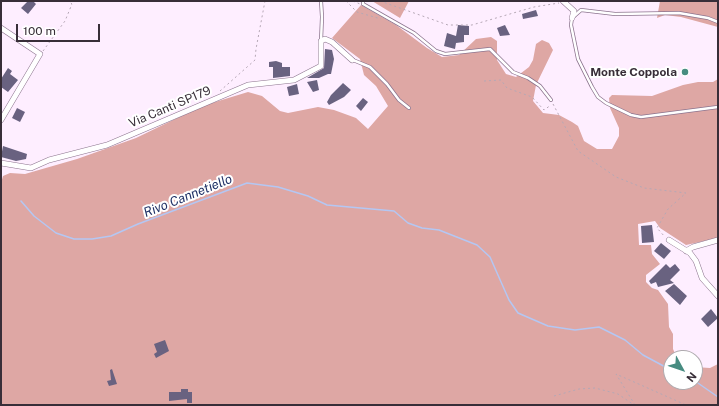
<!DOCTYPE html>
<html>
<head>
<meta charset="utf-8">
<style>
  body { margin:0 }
  #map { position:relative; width:719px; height:406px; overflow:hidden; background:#feeeff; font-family:"Public Sans",sans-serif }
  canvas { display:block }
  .frame { position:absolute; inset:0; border:2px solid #382e38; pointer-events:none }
  .north { position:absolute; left:663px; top:350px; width:40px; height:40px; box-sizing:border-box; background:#fff; border:1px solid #afabaf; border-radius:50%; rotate:130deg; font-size:11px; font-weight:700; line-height:16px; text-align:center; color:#382e38 }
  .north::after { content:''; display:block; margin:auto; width:14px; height:18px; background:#478c81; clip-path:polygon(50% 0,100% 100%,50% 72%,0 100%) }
  .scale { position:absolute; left:16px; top:24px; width:84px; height:18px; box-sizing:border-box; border:2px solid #382e38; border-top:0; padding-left:5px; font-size:12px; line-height:14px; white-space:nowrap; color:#382e38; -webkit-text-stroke:3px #fff; paint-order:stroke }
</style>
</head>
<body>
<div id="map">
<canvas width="719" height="406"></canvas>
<div class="frame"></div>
<div class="north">N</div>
<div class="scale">100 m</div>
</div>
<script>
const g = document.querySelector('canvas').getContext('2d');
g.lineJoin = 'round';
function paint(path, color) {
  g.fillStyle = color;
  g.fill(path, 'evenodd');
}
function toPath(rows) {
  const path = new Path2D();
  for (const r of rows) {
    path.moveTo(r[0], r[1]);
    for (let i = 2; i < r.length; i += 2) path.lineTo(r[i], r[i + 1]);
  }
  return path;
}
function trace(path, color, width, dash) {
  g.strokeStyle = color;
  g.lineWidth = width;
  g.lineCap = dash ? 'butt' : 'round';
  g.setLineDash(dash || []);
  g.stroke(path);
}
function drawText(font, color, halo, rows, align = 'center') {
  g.font = font + ' "Public Sans",sans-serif';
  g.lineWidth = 4;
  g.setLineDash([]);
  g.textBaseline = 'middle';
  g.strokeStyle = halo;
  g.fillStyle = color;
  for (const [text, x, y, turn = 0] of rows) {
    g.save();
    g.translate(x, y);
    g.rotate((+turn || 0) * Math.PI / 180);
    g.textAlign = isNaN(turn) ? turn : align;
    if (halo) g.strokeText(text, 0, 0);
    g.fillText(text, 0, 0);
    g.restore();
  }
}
paint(toPath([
  [372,1,409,1,400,18],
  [660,1,718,1,718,27,681,17,665,15,657,18],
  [361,5,396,25,427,48,442,57,459,55,476,39,491,37,497,41,497,60,506,74,516,77,529,67,533,60,536,44,542,40,549,43,553,50,536,85,533,101,543,113,559,115,572,122,578,126,584,141,597,149,612,149,619,136,619,128,610,108,609,98,612,95,652,96,683,85,698,82,713,82,718,79,718,238,686,245,660,228,655,221,638,224,639,245,651,245,652,254,660,264,646,275,646,282,652,288,658,290,668,304,669,327,673,334,673,349,677,358,671,358,671,382,695,382,695,367,710,368,718,364,718,405,1,405,1,183,3,176,10,173,25,174,77,159,136,138,202,106,248,92,262,96,280,111,288,113,318,107,334,110,356,118,368,129,388,106,376,86,364,75,360,59,332,38]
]), '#dea7a4');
trace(toPath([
  [21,201,34,216,56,233,74,239,92,239,111,236,138,224,247,183,278,187,308,196,327,205,394,211,408,223,422,228,439,230,477,245,490,257,509,300,518,313,548,326,575,330,599,327,625,340,643,355,671,370],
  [695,381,718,397]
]), '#b4c7f3', 1.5);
paint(toPath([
  [28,1,33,1,36,4,28,14,21,8],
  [536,10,538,16,523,19,522,14],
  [458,25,469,26,469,35,464,35,464,42,456,43,455,49,444,46,447,33,456,36],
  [505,25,510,35,500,36,497,28],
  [325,49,332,50,334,59,331,74,328,74,319,78,307,78,324,68],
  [276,61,282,63,282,67,290,67,290,76,273,78,273,67,269,67,269,62],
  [8,68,12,71,10,74,18,80,8,92,1,87,1,79],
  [317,80,319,90,313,92,307,82],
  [343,83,351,90,344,97,329,105,327,102,331,95],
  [297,84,299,94,289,96,287,87],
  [363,98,368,102,361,111,356,106],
  [17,108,25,112,20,122,12,118],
  [3,146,27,154,26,159,16,161,1,157],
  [652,225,654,242,642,243,641,226],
  [661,243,671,251,664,259,654,251],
  [666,264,670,268,675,264,680,270,670,280,674,283,658,287,656,282,651,284,649,281],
  [674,284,687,296,680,305,665,291],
  [711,309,718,318,708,327,701,319],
  [165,340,169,351,156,358,154,354,157,352,154,344],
  [112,369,117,384,109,386,107,381,111,380,110,370],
  [181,389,188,389,188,392,192,392,192,403,187,403,187,399,169,401,169,392,181,392]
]), '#696280');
const service = toPath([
  [321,1,322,17,321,41],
  [363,1,363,4,414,33,436,51,445,54,490,49,513,72,528,78,540,86,551,100],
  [718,22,708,18,679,13,615,14,581,10,572,18,571,25,578,59,592,87,598,97,606,103,631,115,641,117,718,107],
  [353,60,370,67,387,84,399,100,409,108]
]);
const minor = toPath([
  [563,1,574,11,572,18],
  [1,28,40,54,1,120],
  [1,163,31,168,49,160,107,145,248,85,294,80,321,66,321,41,325,39,332,42,352,60],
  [669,240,690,253,696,261,702,278,718,296],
  [686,251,693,247,718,240]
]);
trace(service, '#8c748e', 4);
trace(minor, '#8c748e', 6);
trace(toPath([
  [346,1,357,12,381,19],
  [353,1,360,4],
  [380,1,448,25,472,25,534,7,559,3],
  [43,51,65,21,72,4,68,1],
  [484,81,501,80,507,88,532,97,544,110,551,105],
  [220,91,255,60,256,49,265,1],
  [553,104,578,151,616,177,644,188,686,193,668,209,657,228,665,237],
  [554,396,579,389,595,388,618,394,634,405],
  [635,405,616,374,686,405]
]), '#b5a7b5', 1, [2, 3]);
trace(service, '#fff', 2.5);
trace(minor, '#fff', 5);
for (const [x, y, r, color] of [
  [685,72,4,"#478c81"]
]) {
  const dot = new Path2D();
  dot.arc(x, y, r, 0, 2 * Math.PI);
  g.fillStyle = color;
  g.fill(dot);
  trace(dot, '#fff', 1.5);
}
drawText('bold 12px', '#382e38', '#fff', [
  ["Monte Coppola",677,72]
], 'right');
drawText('12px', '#382e38', '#fff', [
  ["Via Canti SP179",170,107,-23]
]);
drawText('italic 13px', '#203166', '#fff', [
  ["Rivo Cannetiello",188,196,-22]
]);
</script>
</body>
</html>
